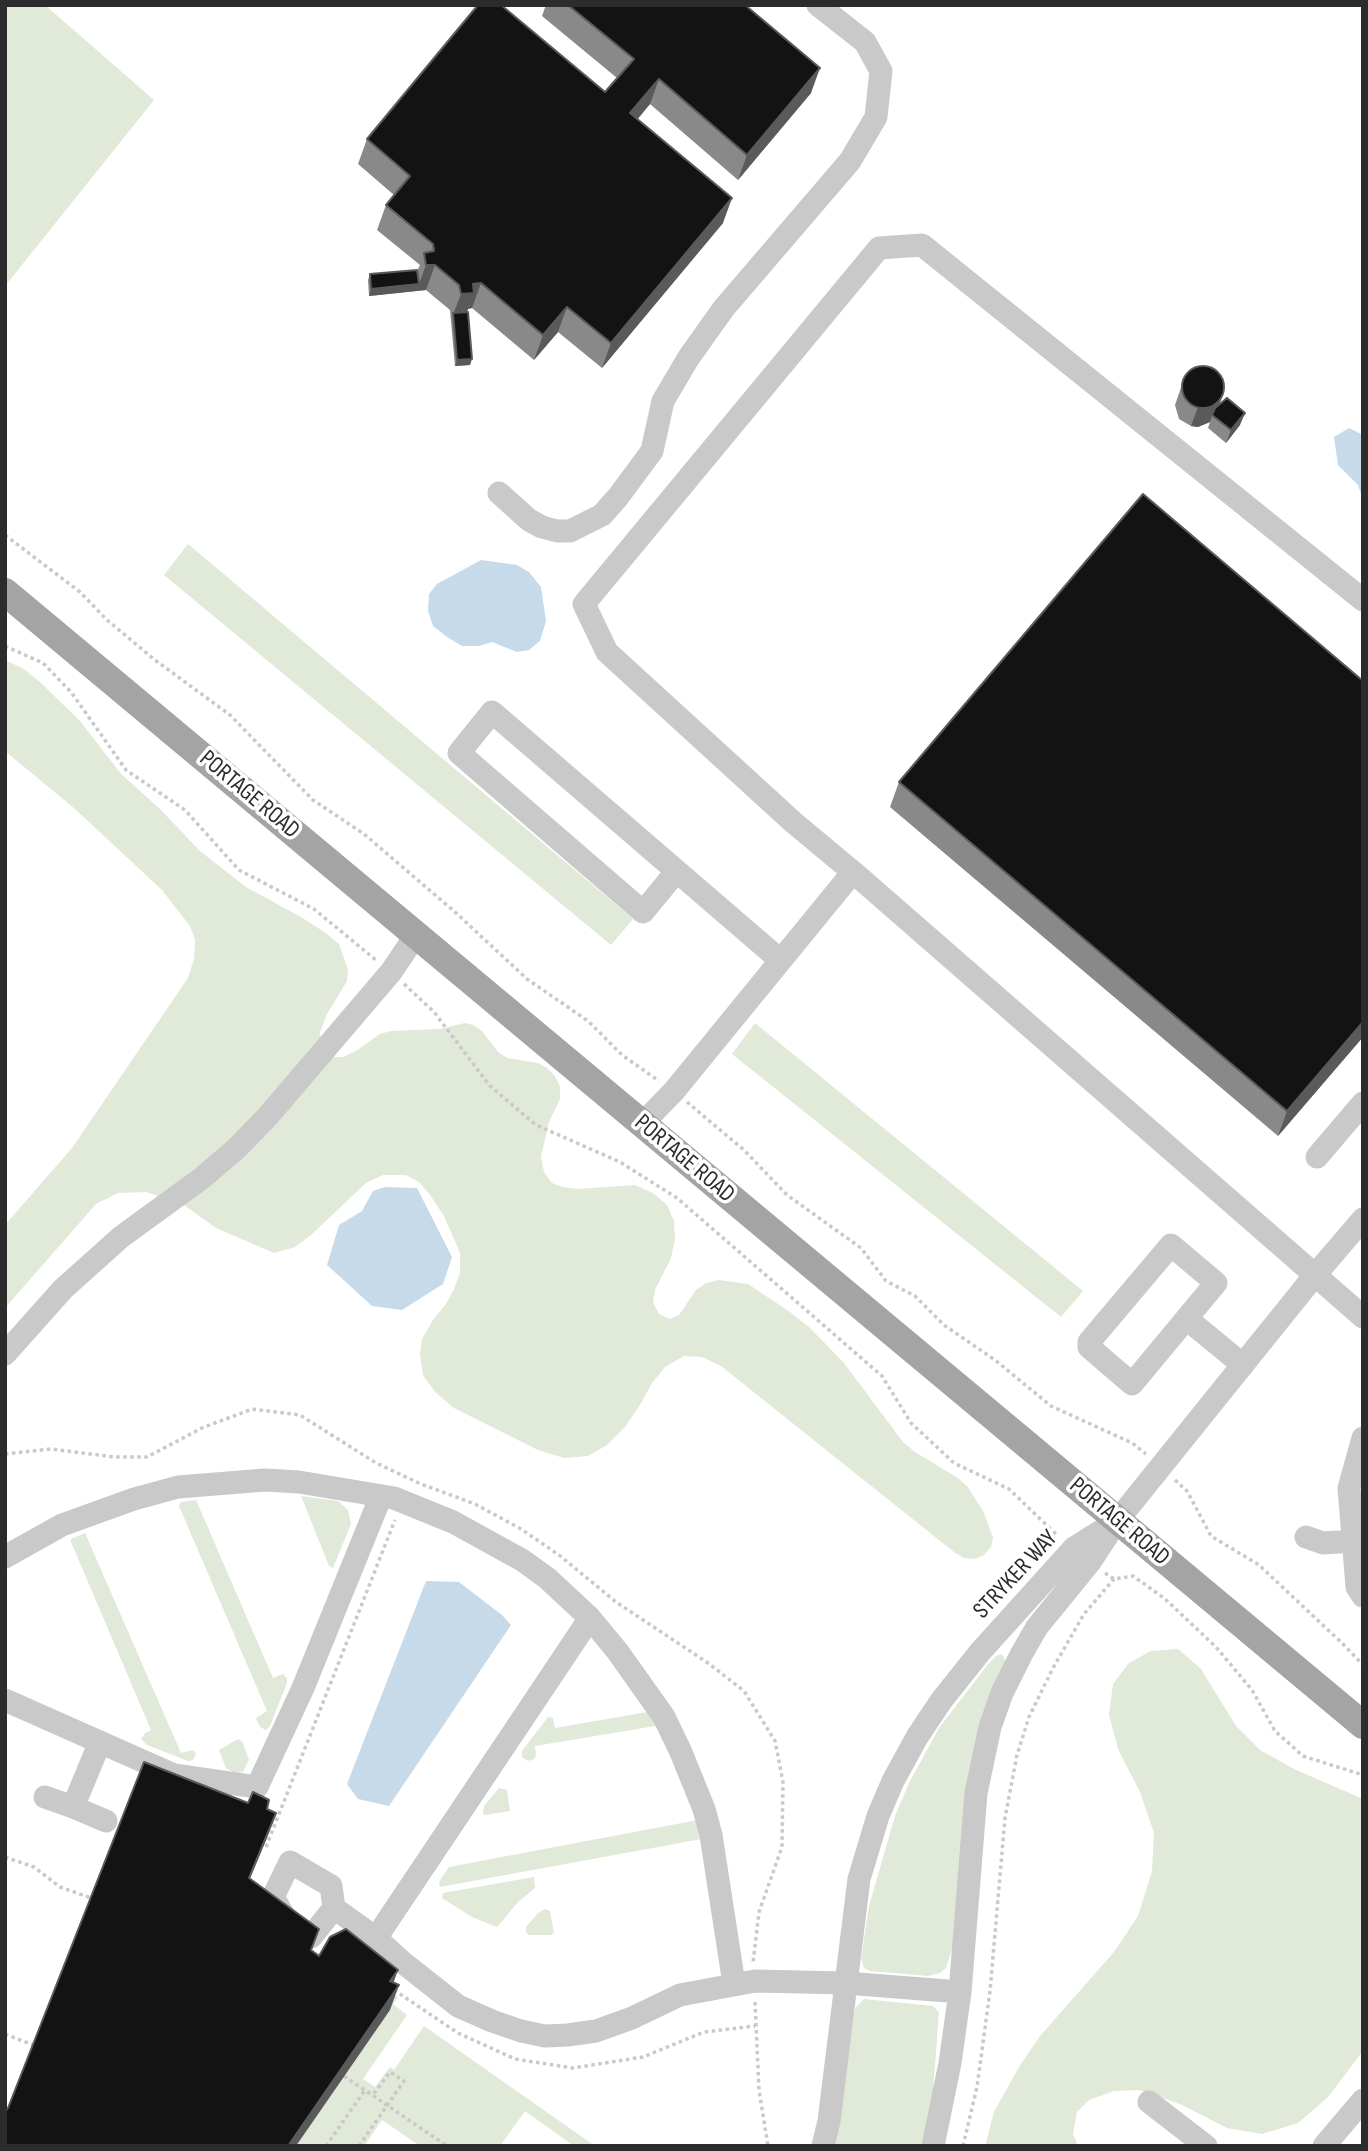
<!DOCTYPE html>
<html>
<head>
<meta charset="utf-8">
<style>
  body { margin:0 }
  #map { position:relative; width:1368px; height:2151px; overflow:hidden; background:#fff; font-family:"Sofia Sans Condensed",sans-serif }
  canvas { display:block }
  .frame { position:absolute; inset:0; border:7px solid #2c2c2c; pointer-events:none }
</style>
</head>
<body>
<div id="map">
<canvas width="1368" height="2151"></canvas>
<div class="frame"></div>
</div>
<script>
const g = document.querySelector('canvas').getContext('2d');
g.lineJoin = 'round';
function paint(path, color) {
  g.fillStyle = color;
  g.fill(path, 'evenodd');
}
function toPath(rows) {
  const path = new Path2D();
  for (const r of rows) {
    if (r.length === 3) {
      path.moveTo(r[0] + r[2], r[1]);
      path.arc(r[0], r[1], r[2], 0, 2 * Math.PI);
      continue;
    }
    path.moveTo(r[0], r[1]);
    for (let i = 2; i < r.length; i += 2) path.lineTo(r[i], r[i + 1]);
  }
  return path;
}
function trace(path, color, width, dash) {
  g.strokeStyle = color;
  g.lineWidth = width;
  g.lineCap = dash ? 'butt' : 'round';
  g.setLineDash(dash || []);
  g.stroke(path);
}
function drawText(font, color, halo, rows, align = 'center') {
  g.font = font + ' "Sofia Sans Condensed",sans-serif';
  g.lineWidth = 7;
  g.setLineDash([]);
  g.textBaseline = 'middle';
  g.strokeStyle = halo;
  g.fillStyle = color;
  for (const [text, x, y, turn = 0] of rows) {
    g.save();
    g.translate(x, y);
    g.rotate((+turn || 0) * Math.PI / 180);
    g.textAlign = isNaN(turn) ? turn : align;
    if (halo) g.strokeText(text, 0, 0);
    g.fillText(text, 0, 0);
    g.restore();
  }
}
paint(toPath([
  [5,5,45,5,154,100,5,286],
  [188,544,633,919,611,945,164,575],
  [5,660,24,669,41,683,80,721,121,774,159,808,200,851,246,887,301,917,326,933,339,944,348,970,347,981,327,1014,320,1032,321,1044,327,1053,334,1057,343,1057,356,1051,380,1034,391,1031,440,1029,465,1023,473,1025,482,1031,498,1052,507,1058,538,1063,547,1068,555,1076,560,1086,560,1099,549,1122,541,1157,544,1172,552,1183,563,1187,577,1189,635,1185,653,1193,667,1205,674,1221,675,1239,671,1258,655,1290,653,1302,659,1314,670,1319,679,1315,696,1290,706,1283,719,1280,748,1284,790,1312,810,1328,844,1363,903,1442,915,1452,958,1478,968,1487,984,1513,993,1538,991,1547,984,1555,975,1559,964,1558,954,1552,721,1366,702,1357,684,1356,665,1367,652,1383,640,1405,625,1427,607,1445,588,1456,564,1458,538,1450,454,1408,435,1392,423,1375,420,1354,422,1339,433,1320,446,1304,454,1289,460,1273,460,1253,444,1216,430,1195,419,1182,406,1175,383,1175,366,1183,311,1235,295,1247,274,1253,216,1228,184,1205,146,1192,118,1193,96,1204,5,1308,5,1225,72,1148,188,978,194,959,195,940,190,926,162,890,75,809,5,751],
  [755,1023,1083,1291,1061,1317,732,1054],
  [301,1496,338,1501,348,1510,351,1524,333,1568,329,1566],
  [196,1500,273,1678,283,1674,287,1678,287,1683,270,1726,266,1730,260,1727,256,1718,267,1711,179,1506,181,1502],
  [85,1533,181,1753,193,1750,196,1754,193,1760,188,1761,147,1745,141,1739,145,1733,151,1730,71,1542,71,1539],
  [1178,1649,1201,1669,1236,1726,1260,1750,1294,1769,1363,1799,1363,2051,1328,2097,1298,2123,1262,2134,1227,2128,1180,2104,1139,2090,1114,2091,1089,2100,1077,2112,1073,2134,1078,2146,985,2146,994,2112,1019,2067,1040,2036,1114,1952,1138,1916,1152,1871,1154,1833,1140,1792,1118,1749,1109,1715,1113,1684,1129,1663,1151,1651],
  [1002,1654,1006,1662,959,1927,946,1968,940,1973,928,1976,870,1971,864,1968,861,1959,869,1906,895,1816,909,1783,939,1728,989,1663,996,1656],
  [653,1711,659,1724,655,1726,535,1746,536,1756,534,1759,528,1761,522,1757,522,1751,548,1717,553,1718,555,1728],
  [238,1739,242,1741,249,1760,243,1772,234,1773,226,1768,219,1750],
  [499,1788,507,1790,510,1811,485,1815,483,1814,484,1806],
  [703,1819,707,1838,440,1887,439,1882,449,1867],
  [534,1877,535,1888,518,1902,497,1927,472,1917,442,1898,443,1893],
  [545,1909,550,1911,554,1933,551,1935,529,1935,526,1932,526,1927,538,1913],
  [391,1992,398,1997,393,2004,407,2015,363,2079,375,2087,390,2067,394,2070,424,2026,595,2146,574,2146,525,2111,500,2146,420,2146,382,2120,364,2146,296,2146],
  [864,1999,933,2006,939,2012,930,2130,926,2146,834,2146,855,2008]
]), '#e1e9d9');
paint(toPath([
  [1349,428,1363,435,1363,499,1358,485,1338,465,1334,437],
  [481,560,517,565,529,572,541,587,546,621,540,641,529,650,517,652,492,642,479,646,462,646,447,637,433,626,428,611,429,594,437,584],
  [385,1187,417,1188,452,1257,443,1284,402,1310,372,1306,327,1265,339,1225,362,1211,373,1191],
  [426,1581,459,1582,502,1615,511,1625,389,1806,358,1799,347,1784]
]), '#c6dae9');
trace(toPath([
  [5,535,80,592,107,620,155,660,230,715,313,800,364,834,455,912,527,979,588,1021,622,1055,659,1081],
  [5,646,43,663,71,692,126,770,185,810,239,870,314,909,377,961],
  [404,984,434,1012,490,1086,536,1125,620,1162,677,1198,882,1376,911,1423,954,1463,1009,1489,1058,1536],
  [687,1102,745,1151,787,1195,861,1248,886,1281,915,1296,944,1325,995,1360,1051,1406,1132,1443,1146,1454],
  [5,1454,51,1449,114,1457,147,1457,202,1428,252,1409,300,1415,376,1463,421,1484,475,1504,521,1529,559,1555,616,1602,708,1663,744,1691,775,1741,783,1782,782,1847,759,1912,753,1963],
  [1175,1480,1187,1491,1211,1536,1259,1565,1343,1644,1363,1665],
  [1105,1573,1114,1579,1133,1576,1164,1598,1216,1647,1252,1690,1275,1731,1303,1756,1363,1775],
  [266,1847,395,1520],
  [5,1857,34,1867,60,1887,91,1898],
  [394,1990,458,2033,515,2059,573,2068,643,2057,704,2032,755,2026],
  [755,2002,759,2090,768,2146],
  [5,2034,33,2045],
  [344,2076,447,2146],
  [326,2146,365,2090],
  [359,2146,404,2081,390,2072,373,2095],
  [963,2146,977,2087,990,1991,1005,1818,1017,1755,1029,1717,1053,1668,1084,1614,1114,1579]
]), '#c9c9c9', 3.5, [3.5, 3.5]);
trace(toPath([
  [499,493,529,520,542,527,557,531,570,531,602,515,618,497,652,451,663,401,689,357,724,308,850,161,876,117,881,71,865,42,818,5],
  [676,872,643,912,459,753,492,712,780,960],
  [853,872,1315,1275,1363,1219],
  [642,1124,674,1091,853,872,793,822,607,652,584,604,879,248,922,245,1363,600],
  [1317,1157,1363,1103],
  [1171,1245,1216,1283,1132,1384,1089,1347,1089,1342,1171,1245],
  [1187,1319,1243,1365],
  [5,1354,63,1289,121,1237,202,1178,237,1148,268,1116,391,972,416,935],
  [1363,1438,1349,1488,1357,1587,1363,1596],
  [1306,1537,1323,1543,1353,1541],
  [5,1557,62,1525,134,1499,178,1487,265,1480,299,1482,394,1498,453,1522,522,1560,547,1578,590,1618,618,1652,664,1717,680,1750,704,1809,711,1835,734,1984],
  [5,1700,174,1775,257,1787,303,1688,381,1496],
  [100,1742,73,1807,106,1821],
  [45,1797,73,1807],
  [334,1908,311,1937,287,1921,273,1897,290,1862,331,1886,334,1908,376,1938,401,1961,458,2006,492,2021,521,2031,545,2036,568,2035,596,2031,632,2018,680,1995,755,1981,846,1983,960,1992],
  [376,1938,590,1618],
  [1149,2102,1206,2146],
  [823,2146,829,2121,859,1879,878,1816,893,1781,917,1737,941,1701,980,1652,1074,1548,1109,1526],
  [933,2146,950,2063,960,1992,976,1793,990,1727,1002,1693,1022,1653,1037,1627,1090,1562,1117,1521,1315,1275,1363,1317],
  [1324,2146,1363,2100]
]), '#c9c9c9', 23);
trace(toPath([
  [5,592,1363,1725]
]), '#a4a4a4', 28);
paint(toPath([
  [546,5,745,5,811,93,738,180,650,104,638,119,723,223,602,368,558,332,534,360,472,308,468,309,467,312,470,365,455,366,450,310,426,290,369,296,368,280,370,274,417,271,420,265,377,230,386,205,394,195,358,164,367,139,605,92,617,78,542,16],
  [1186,373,1222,397,1219,405,1240,425,1226,443,1208,428,1210,422,1198,427,1191,426,1179,419,1175,405],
  [899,782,1363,1037,1278,1136,890,807]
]), '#898989');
paint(toPath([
  [820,68,811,93,738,180,747,155],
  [659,79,650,104,621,138,630,113],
  [732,198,723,223,602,368,611,343],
  [426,265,435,265,426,290,369,296,371,289,419,284],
  [481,283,472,308,468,309,465,318,453,315,461,294,473,284],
  [567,307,558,332,534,360,543,335],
  [472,359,470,365,455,366,457,360],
  [1222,397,1215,416,1212,415,1210,422,1198,427,1191,426,1198,407],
  [1245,413,1240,425,1226,443,1231,430],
  [1363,1022,1363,1037,1278,1136,1287,1111],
  [276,1813,267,1838,240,1902,249,1878],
  [398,1970,389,1995,390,1981],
  [399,1985,390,2010,296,2146,288,2146]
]), '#5a5a5a');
const building = toPath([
  [478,5,501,5,605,92,634,59,568,5,745,5,820,68,747,155,659,79,630,113,732,198,611,343,567,307,543,335,481,283,473,284,474,293,461,294,459,285,435,265,426,265,424,253,434,251,433,244,386,205,410,176,367,139,478,5],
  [417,270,419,284,371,289,370,274,417,270],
  [468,312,472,359,457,360,453,313,468,312],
  [1203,387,21],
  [1227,398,1245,413,1231,430,1212,415,1215,408,1227,398],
  [1143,494,1363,681,1363,1022,1287,1111,899,782,1143,494],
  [144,1762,248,1803,253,1792,269,1800,267,1809,276,1813,249,1878,319,1929,311,1950,319,1956,330,1937,346,1929,398,1970,390,1981,399,1985,288,2146,5,2146,5,2112,8,2108,144,1762]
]);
paint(building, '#131313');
trace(building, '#5a5a5a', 2);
drawText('24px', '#2c2c2c', '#fff', [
  ["PORTAGE ROAD",249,795,40],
  ["PORTAGE ROAD",684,1159,40],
  ["PORTAGE ROAD",1119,1522,40],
  ["STRYKER WAY",1016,1575,-47]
]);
</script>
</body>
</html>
